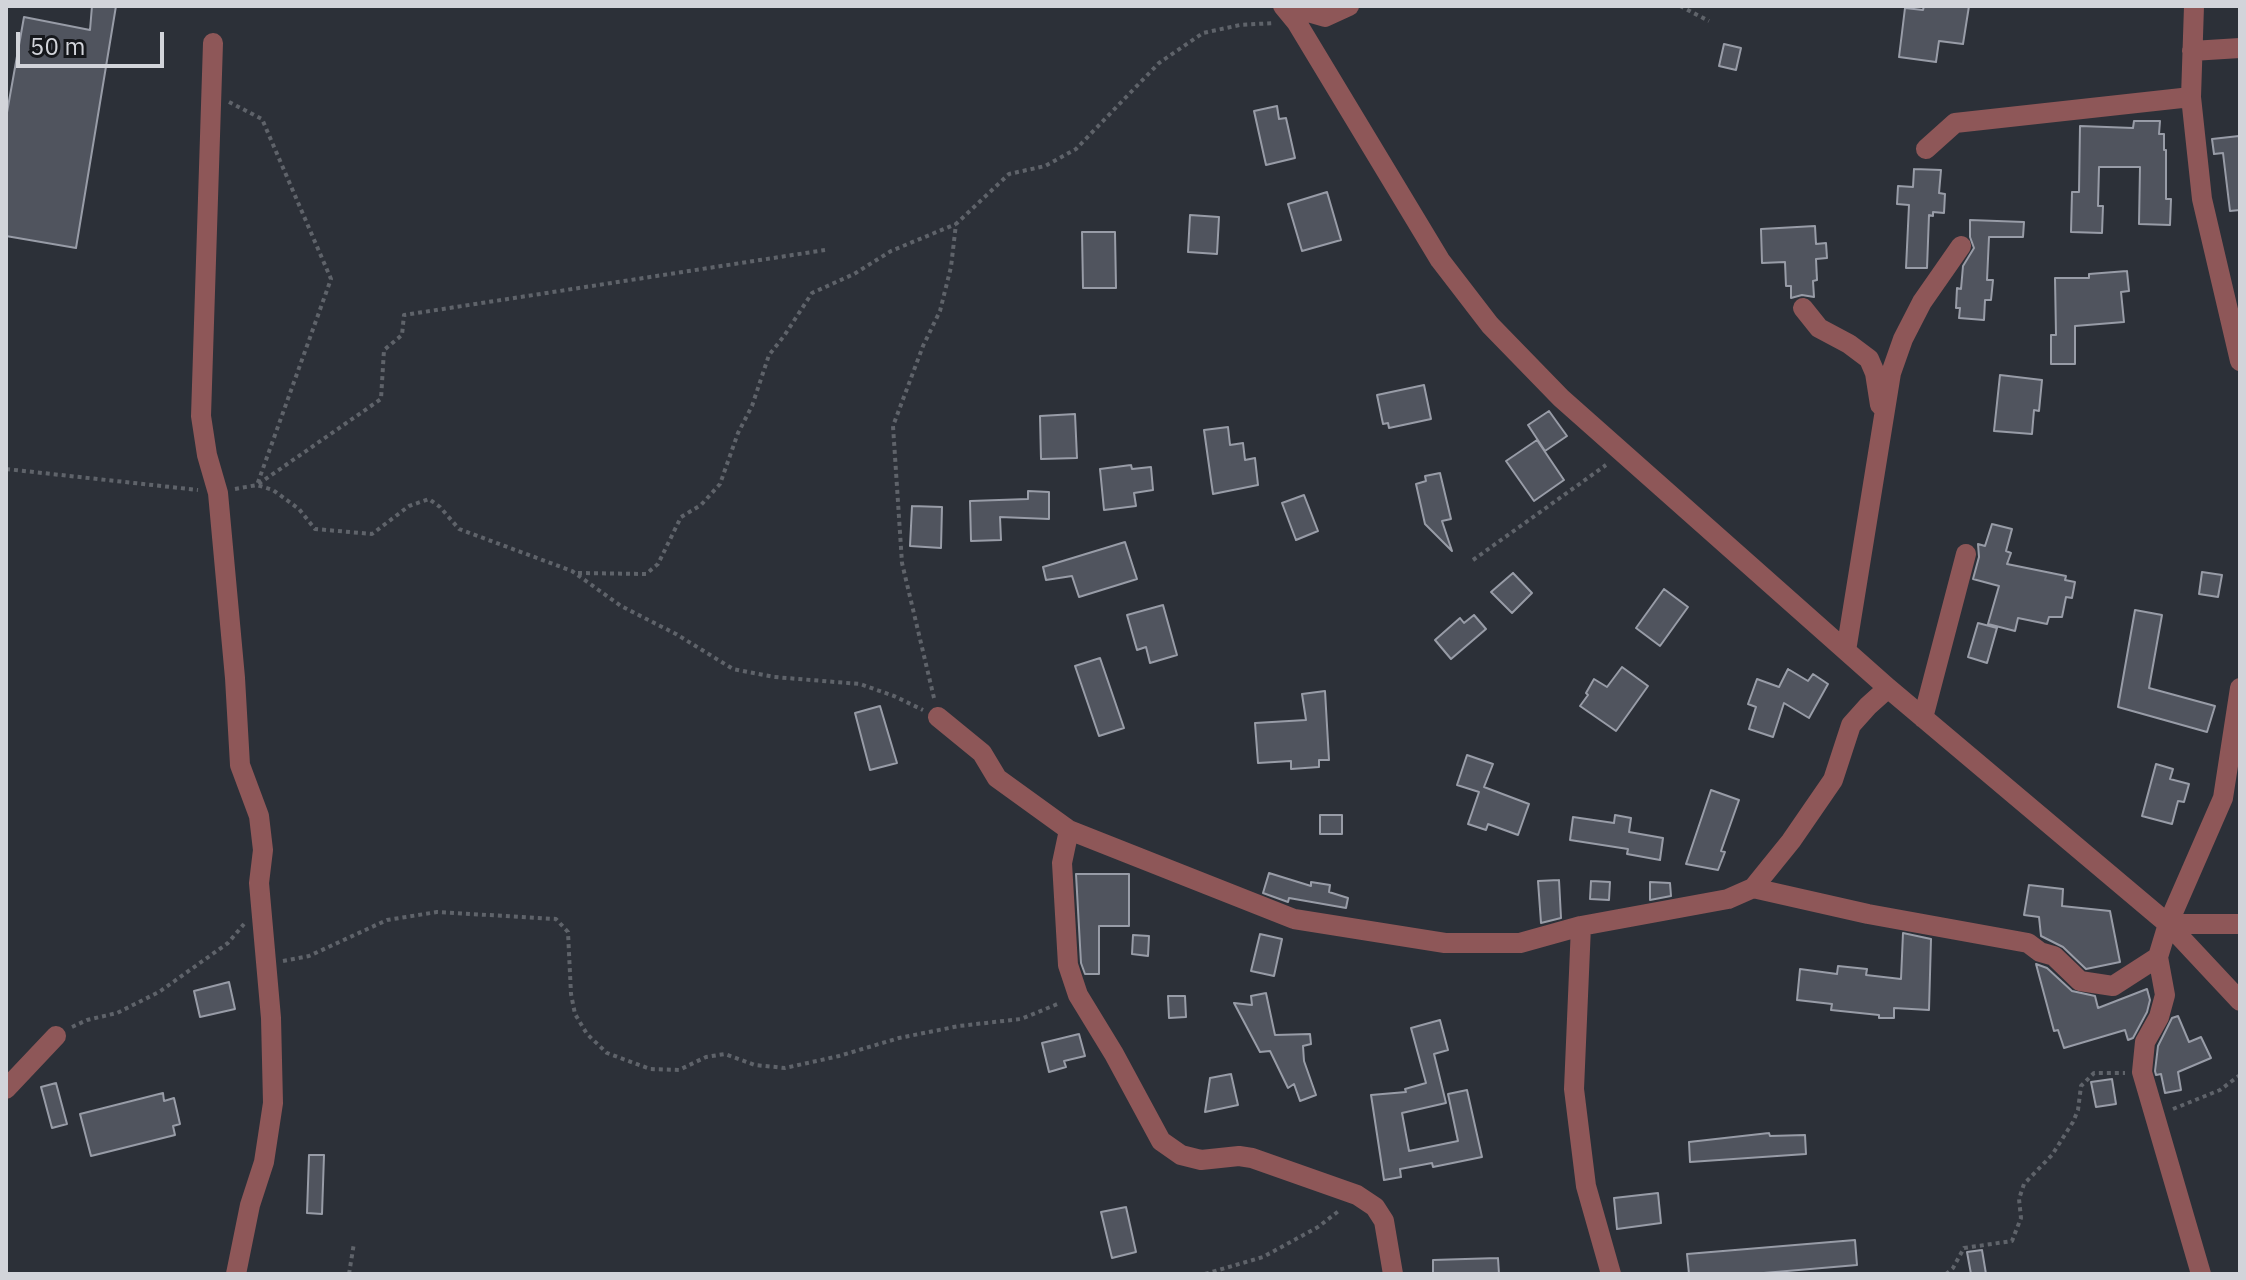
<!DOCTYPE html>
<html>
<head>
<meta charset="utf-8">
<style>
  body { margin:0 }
  #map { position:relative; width:2246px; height:1280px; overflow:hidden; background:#2c3038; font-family:"IBM Plex Sans",sans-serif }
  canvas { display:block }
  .frame { position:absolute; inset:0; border:8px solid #d2d4da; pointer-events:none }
  .scale { position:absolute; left:16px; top:32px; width:148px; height:36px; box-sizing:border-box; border:4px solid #d2d4da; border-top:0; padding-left:10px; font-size:24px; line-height:28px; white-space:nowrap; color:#d2d4da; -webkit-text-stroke:6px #16181c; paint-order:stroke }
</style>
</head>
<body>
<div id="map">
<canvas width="2246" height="1280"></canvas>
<div class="frame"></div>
<div class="scale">50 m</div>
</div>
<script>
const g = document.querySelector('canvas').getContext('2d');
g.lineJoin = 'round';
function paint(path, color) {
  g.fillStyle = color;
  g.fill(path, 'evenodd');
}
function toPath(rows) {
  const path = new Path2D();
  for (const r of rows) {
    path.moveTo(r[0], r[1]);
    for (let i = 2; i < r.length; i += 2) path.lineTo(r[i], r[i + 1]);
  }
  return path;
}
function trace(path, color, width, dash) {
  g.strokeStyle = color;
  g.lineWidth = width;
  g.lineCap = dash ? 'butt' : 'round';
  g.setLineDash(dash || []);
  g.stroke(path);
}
const building = toPath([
  [92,6,116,6,76,248,6,236,6,118,24,17,90,30,92,6],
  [1924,6,1969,6,1963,44,1939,41,1936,62,1899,57,1905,8,1923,10,1924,6],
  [1724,44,1741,48,1736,70,1719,66,1724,44],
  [1277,106,1279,119,1286,118,1295,158,1266,165,1254,111,1277,106],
  [2134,121,2160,121,2159,134,2164,134,2164,150,2166,150,2166,199,2171,199,2170,225,2139,224,2140,167,2099,167,2098,206,2103,206,2102,233,2071,232,2072,192,2079,192,2080,126,2133,128,2134,121],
  [2239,136,2240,210,2230,211,2223,153,2214,154,2212,139,2239,136],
  [1914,169,1941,170,1939,193,1945,194,1944,213,1933,212,1933,216,1929,215,1927,268,1906,268,1909,205,1897,204,1898,186,1913,187,1914,169],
  [1327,192,1341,240,1302,251,1288,204,1327,192],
  [1190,215,1219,217,1217,254,1188,252,1190,215],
  [1970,220,2024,222,2023,237,1989,237,1987,280,1993,280,1991,300,1985,300,1984,320,1959,318,1960,308,1956,308,1957,288,1961,289,1963,266,1974,248,1970,237,1970,220],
  [1815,226,1816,244,1826,243,1827,258,1816,259,1817,280,1813,281,1814,297,1802,295,1791,298,1791,286,1786,286,1785,262,1762,263,1761,229,1815,226],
  [1082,232,1115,232,1116,288,1083,288,1082,232],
  [2127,271,2129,291,2121,292,2124,322,2075,326,2075,364,2051,364,2051,335,2056,335,2055,278,2089,278,2089,274,2127,271],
  [2000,375,2042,380,2039,411,2034,410,2032,434,1994,431,2000,375],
  [1424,385,1431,419,1389,428,1388,423,1383,424,1377,395,1424,385],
  [1549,411,1567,436,1545,451,1528,425,1549,411],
  [1075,414,1077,458,1041,459,1040,416,1075,414],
  [1228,427,1230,445,1243,443,1245,460,1255,458,1258,485,1213,494,1204,430,1228,427],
  [1537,440,1564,480,1534,501,1506,461,1537,440],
  [1131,465,1132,469,1151,467,1153,490,1134,493,1136,506,1104,510,1100,469,1131,465],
  [1440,473,1451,519,1442,521,1452,551,1425,524,1416,484,1426,481,1425,476,1440,473],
  [1028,491,1049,492,1049,519,1000,517,1001,540,971,541,970,501,1028,499,1028,491],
  [1304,495,1318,531,1296,540,1282,503,1304,495],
  [912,506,942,507,941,548,910,546,912,506],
  [1992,524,2012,529,2006,551,2011,553,2007,564,2066,576,2065,580,2075,582,2072,598,2066,597,2062,617,2049,617,2047,624,2018,618,2015,631,1988,624,1999,586,1973,579,1979,557,1978,544,1985,546,1992,524],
  [1125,542,1137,579,1079,597,1072,576,1046,580,1043,567,1125,542],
  [2202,572,2222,575,2218,597,2199,594,2202,572],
  [1513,573,1532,593,1512,613,1491,592,1513,573],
  [1664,589,1688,607,1660,646,1636,628,1664,589],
  [1163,605,1177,655,1150,663,1146,647,1137,650,1127,615,1163,605],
  [2135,610,2162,615,2149,688,2215,706,2207,732,2118,707,2135,610],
  [1474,615,1486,629,1451,659,1435,640,1460,618,1464,623,1474,615],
  [1978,623,1997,628,1987,663,1968,657,1978,623],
  [1100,658,1124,728,1099,736,1075,666,1100,658],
  [1622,667,1648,686,1616,731,1580,706,1588,695,1586,693,1594,679,1607,687,1622,667],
  [1788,669,1808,681,1813,674,1828,684,1809,718,1784,703,1773,737,1749,729,1756,707,1748,704,1757,679,1779,687,1788,669],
  [1325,691,1329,760,1319,760,1319,767,1291,769,1291,761,1258,763,1255,723,1306,720,1302,694,1325,691],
  [880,706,897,763,870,770,855,713,880,706],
  [1467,755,1493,764,1484,787,1529,804,1518,835,1488,824,1486,830,1468,824,1479,792,1457,785,1467,755],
  [2156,764,2173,769,2170,779,2189,784,2184,802,2178,801,2172,824,2142,816,2156,764],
  [1711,790,1739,800,1721,851,1725,852,1718,870,1686,864,1711,790],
  [1320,815,1342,815,1342,834,1320,834,1320,815],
  [1615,815,1631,818,1629,832,1663,838,1660,860,1627,854,1628,849,1570,840,1573,817,1614,823,1615,815],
  [1269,873,1311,886,1311,882,1330,885,1329,892,1348,898,1346,908,1289,898,1288,902,1263,893,1269,873],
  [1076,874,1129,874,1129,926,1099,926,1099,974,1085,974,1081,963,1076,874],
  [1559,880,1561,918,1541,923,1538,881,1559,880],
  [1591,881,1610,882,1609,900,1590,899,1591,881],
  [1650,882,1670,883,1671,896,1650,900,1650,882],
  [2029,885,2063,889,2062,906,2110,911,2120,962,2086,969,2063,947,2041,936,2039,917,2024,915,2029,885],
  [1903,933,1931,939,1929,1010,1894,1008,1894,1018,1879,1018,1879,1015,1831,1010,1832,1004,1797,1000,1800,969,1837,974,1838,966,1867,969,1866,975,1901,979,1903,933],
  [1260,934,1282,939,1274,976,1251,971,1260,934],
  [1133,935,1149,936,1148,956,1132,954,1133,935],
  [2036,964,2047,968,2072,991,2095,996,2098,1008,2147,989,2150,1000,2147,1012,2133,1038,2128,1040,2125,1030,2064,1048,2058,1030,2054,1031,2036,964],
  [229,982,235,1009,200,1017,194,991,229,982],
  [1266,993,1275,1035,1310,1034,1311,1044,1303,1046,1304,1061,1316,1095,1300,1101,1294,1084,1288,1088,1270,1051,1260,1052,1234,1003,1252,1005,1251,996,1266,993],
  [1168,996,1185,996,1186,1017,1169,1018,1168,996],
  [2178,1016,2189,1042,2201,1037,2211,1058,2178,1072,2181,1090,2165,1093,2161,1074,2156,1075,2155,1071,2158,1046,2172,1018,2178,1016],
  [1440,1020,1448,1050,1434,1054,1446,1103,1402,1113,1409,1151,1458,1141,1448,1094,1467,1090,1482,1157,1433,1167,1432,1163,1400,1169,1401,1177,1384,1180,1371,1095,1406,1092,1405,1089,1426,1083,1411,1028,1440,1020],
  [1079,1034,1085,1056,1064,1061,1066,1067,1049,1072,1042,1043,1079,1034],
  [1231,1074,1238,1105,1205,1112,1210,1078,1231,1074],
  [2112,1079,2116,1104,2096,1107,2091,1082,2112,1079],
  [56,1083,67,1124,52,1128,41,1087,56,1083],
  [163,1093,164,1101,174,1098,180,1124,173,1126,175,1135,91,1156,80,1114,163,1093],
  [1769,1133,1770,1136,1805,1135,1806,1154,1690,1162,1689,1142,1769,1133],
  [309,1155,324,1155,322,1214,307,1213,309,1155],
  [1658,1193,1661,1223,1617,1229,1614,1198,1658,1193],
  [1126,1207,1136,1252,1112,1258,1101,1212,1126,1207],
  [1855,1240,1857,1265,1752,1274,1689,1274,1687,1254,1855,1240],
  [1982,1250,1986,1274,1971,1274,1967,1252,1982,1250],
  [1498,1258,1499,1274,1433,1274,1433,1260,1498,1258]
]);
paint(building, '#50545e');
trace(building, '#989ca7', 2);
trace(toPath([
  [1680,6,1709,21],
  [229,102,262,119,331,279,257,485,381,399,384,350,402,335,404,315,825,250],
  [6,469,198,490],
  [235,489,257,485,273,490,299,509,315,529,372,534,409,506,429,499,440,507,459,529,572,571,621,606,676,634,733,669,774,677,860,684,894,696,923,710],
  [1473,560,1606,465],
  [578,573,646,574,658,564,681,517,701,505,720,484,738,433,752,406,769,355,784,336,812,293,854,274,891,251,956,224],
  [934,698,902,563,893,426,923,346,940,311,951,267,956,224,1009,174,1045,166,1076,149,1159,63,1203,33,1240,25,1274,23],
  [283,961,309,956,387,920,437,912,556,919,568,932,571,994,575,1014,587,1034,607,1053,650,1069,679,1070,706,1057,725,1054,755,1065,785,1068,839,1056,899,1038,959,1026,1021,1019,1060,1003],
  [72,1027,87,1020,117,1013,159,992,228,943,244,924],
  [2173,1109,2220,1090,2240,1075],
  [349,1274,354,1243],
  [1205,1274,1263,1257,1318,1227,1340,1210],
  [1946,1274,1953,1268,1964,1248,2012,1241,2021,1218,2019,1199,2024,1184,2052,1155,2073,1122,2078,1110,2081,1086,2094,1073,2125,1073]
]), '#5f636a', 4, [4, 4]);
trace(toPath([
  [1283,6,1297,23,1440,260,1490,325,1561,398,1888,688,2168,924,2240,1001],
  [1287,6,1325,17,1349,6],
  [2194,6,2191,97,2202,199,2240,361],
  [213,43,201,416,207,455,218,493,235,678,240,765,259,816,263,850,259,883,271,1018,273,1103,264,1162,250,1205,236,1274],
  [2192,51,2240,48],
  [1926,149,1955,123,2191,97],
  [1803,308,1819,328,1849,344,1869,359,1875,373,1880,405],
  [1846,651,1891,373,1903,339,1922,302,1961,246],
  [938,717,982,753,997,778,1069,830,1062,863,1068,965,1078,995,1114,1054,1161,1141,1181,1155,1201,1160,1239,1156,1252,1158,1357,1195,1375,1207,1384,1221,1393,1274],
  [1923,718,1966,554],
  [1069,830,1294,919,1445,943,1520,943,1581,926,1728,899,1753,888,1791,841,1833,780,1851,725,1868,706,1888,688],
  [1753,888,1868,914,2028,943,2040,952,2054,956,2080,981,2113,986,2158,957,2168,924,2223,798,2240,688],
  [2168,924,2240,924],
  [1581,926,1574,1089,1586,1186,1611,1274],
  [2158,957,2165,995,2159,1017,2145,1042,2142,1072,2201,1274],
  [6,1089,56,1036]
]), '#8e5758', 20);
</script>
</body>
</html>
